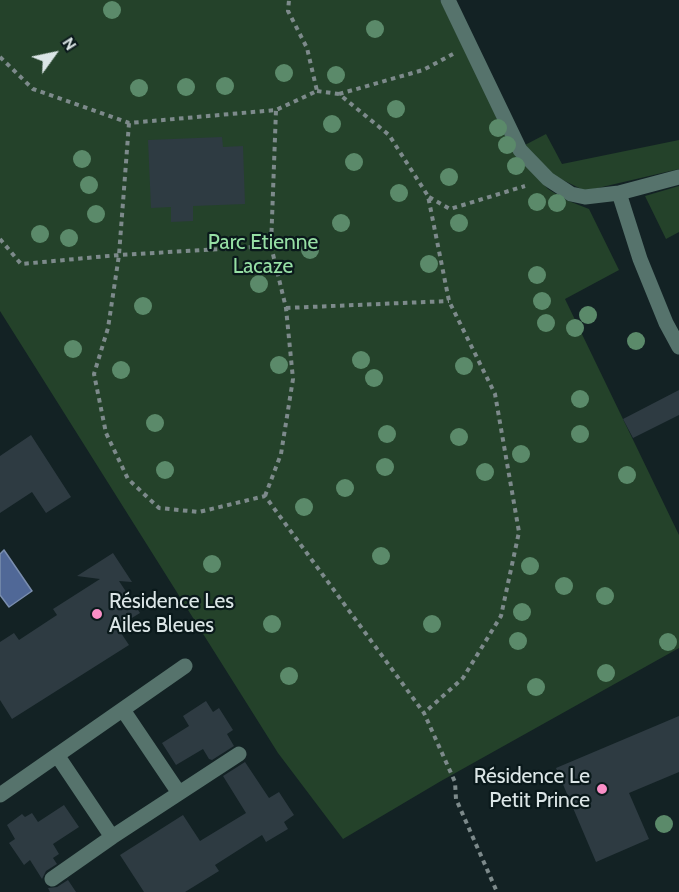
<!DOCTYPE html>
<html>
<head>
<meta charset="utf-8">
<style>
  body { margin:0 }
  #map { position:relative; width:679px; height:892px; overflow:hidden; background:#132224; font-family:Cabin,sans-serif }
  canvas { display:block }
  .north { position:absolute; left:24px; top:24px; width:60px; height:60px; -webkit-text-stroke:4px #0a191b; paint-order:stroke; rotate:57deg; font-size:16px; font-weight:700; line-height:24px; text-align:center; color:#dbe5e6 }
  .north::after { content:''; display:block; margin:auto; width:21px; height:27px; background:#dbe5e6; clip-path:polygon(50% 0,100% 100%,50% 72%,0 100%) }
</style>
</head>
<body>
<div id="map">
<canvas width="679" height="892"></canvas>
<div class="north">N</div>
</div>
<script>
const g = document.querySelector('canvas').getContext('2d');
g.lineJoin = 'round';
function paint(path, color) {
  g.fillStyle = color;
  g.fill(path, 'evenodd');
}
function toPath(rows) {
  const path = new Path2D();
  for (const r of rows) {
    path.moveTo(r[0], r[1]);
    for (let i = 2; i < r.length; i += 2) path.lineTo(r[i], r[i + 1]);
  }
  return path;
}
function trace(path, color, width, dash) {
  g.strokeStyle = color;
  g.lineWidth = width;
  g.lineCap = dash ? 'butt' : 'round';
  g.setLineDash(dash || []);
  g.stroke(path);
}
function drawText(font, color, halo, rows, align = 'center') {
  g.font = font + ' Cabin,sans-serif';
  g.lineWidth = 4.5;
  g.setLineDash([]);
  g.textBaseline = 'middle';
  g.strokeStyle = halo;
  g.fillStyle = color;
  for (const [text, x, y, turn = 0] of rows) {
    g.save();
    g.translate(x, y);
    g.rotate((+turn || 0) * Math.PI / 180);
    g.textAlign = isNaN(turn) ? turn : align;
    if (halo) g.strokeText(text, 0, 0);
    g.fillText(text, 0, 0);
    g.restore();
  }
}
paint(toPath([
  [0,0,440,0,514,152,548,189,566,200,589,209,619,270,565,299,679,535,679,648,441,781,343,839,278,753,0,311],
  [546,134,562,164,679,140,679,169,585,191,553,175,525,145],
  [679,186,679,232,666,239,645,196]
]), '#24422a');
const water = toPath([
  [4,550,32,591,9,607,0,595,0,554,4,550]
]);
paint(water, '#506897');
trace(water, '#7a8eaf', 1.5);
paint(toPath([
  [222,137,223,147,243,146,245,204,193,206,193,221,171,222,171,207,151,208,148,140],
  [679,390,679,415,633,438,623,419],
  [31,435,71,497,46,513,32,492,0,513,0,456],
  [113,553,132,582,119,581,140,613,117,627,129,645,12,719,0,700,0,642,14,633,19,640,57,615,53,609,100,579,77,576],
  [206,701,213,712,219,708,233,730,227,734,234,746,212,760,209,759,203,749,176,765,162,743,189,726,183,716],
  [679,716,679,772,629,793,649,839,596,862,556,768],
  [245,762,269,798,279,792,294,815,284,822,288,829,266,842,262,835,215,865,219,871,185,892,144,892,120,855,183,815,200,841,246,813,223,776],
  [64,805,79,827,53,844,59,854,53,858,57,864,46,871,42,879,30,860,24,865,9,843,15,839,7,825,22,814,25,817,32,813,38,822],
  [68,880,76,892,50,892,48,888,57,887]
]), '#2e3b42');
trace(toPath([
  [0,57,33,89,129,123,276,110,317,91,307,48,288,11,289,0],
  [317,91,339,94,389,135,428,196,449,301,495,394,519,532,501,616,463,678,424,713],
  [339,94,423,70,453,54],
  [129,123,119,255,108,328,94,374,106,433,128,479,159,508,199,512,265,496,424,713,455,782,456,799,497,892],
  [429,197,450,209,525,186],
  [0,239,21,264,119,255,271,246,276,110],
  [286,308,449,301],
  [265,496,281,454,293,379,286,308,271,246]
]), '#7d8a8b', 4, [4.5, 4.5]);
trace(toPath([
  [448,0,520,150,548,179,571,194,585,197,619,193,679,177],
  [619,193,640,259,666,323,679,347],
  [123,710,179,793],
  [57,755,112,837,239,754],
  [0,795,185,666],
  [52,879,112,837]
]), '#56736c', 15);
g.fillStyle = '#5b8a6a';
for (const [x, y] of [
  [112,10],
  [375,29],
  [284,73],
  [336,75],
  [225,86],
  [186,87],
  [139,88],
  [396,109],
  [332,124],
  [498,128],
  [507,145],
  [82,159],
  [354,162],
  [516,166],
  [449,177],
  [89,185],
  [399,193],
  [537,202],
  [557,203],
  [96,214],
  [341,223],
  [459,223],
  [40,234],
  [69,238],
  [310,250],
  [429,264],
  [537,275],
  [259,284],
  [542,301],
  [143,306],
  [588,315],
  [546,323],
  [575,328],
  [636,341],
  [73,349],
  [361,360],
  [279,365],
  [464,366],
  [121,370],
  [374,378],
  [580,399],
  [155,423],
  [387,434],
  [580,434],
  [459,437],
  [521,454],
  [385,467],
  [165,470],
  [485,472],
  [627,475],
  [345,488],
  [304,507],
  [381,556],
  [212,564],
  [530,566],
  [564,586],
  [605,596],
  [522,612],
  [272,624],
  [432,624],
  [518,641],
  [668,642],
  [606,673],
  [289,676],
  [536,687],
  [664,824]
]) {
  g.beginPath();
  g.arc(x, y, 9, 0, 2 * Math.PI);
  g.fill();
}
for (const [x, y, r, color] of [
  [97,614,6,"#fa8fc7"],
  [602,789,6,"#fa8fc7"]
]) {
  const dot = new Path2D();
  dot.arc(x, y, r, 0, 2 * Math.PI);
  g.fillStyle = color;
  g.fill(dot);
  trace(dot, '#0a191b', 2);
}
drawText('21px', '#96dfa4', '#0a191b', [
  ["Parc Etienne",263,243],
  ["Lacaze",263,267]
]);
drawText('21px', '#dbe5e6', '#0a191b', [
  ["Résidence Les",109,602],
  ["Ailes Bleues",109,626],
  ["Résidence Le",590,777,"right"],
  ["Petit Prince",590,801,"right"]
], 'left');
</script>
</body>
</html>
